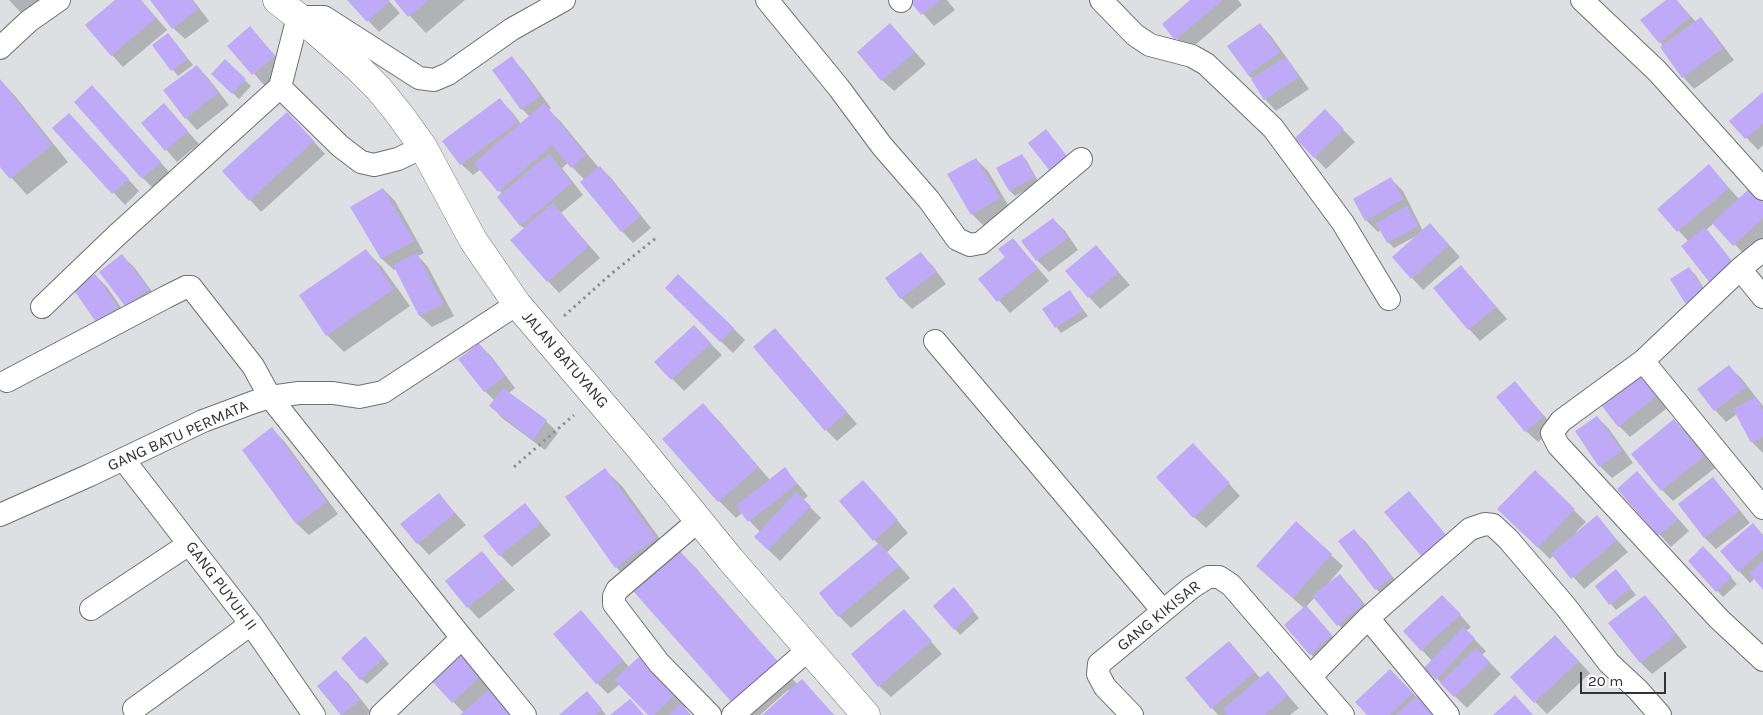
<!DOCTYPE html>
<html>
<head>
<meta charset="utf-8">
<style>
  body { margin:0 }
  #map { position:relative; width:1763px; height:715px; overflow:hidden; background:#dedfe3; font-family:Karla,sans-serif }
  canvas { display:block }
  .scale { position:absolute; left:1580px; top:672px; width:86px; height:22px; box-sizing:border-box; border:2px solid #323233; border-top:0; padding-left:6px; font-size:15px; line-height:18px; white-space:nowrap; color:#323233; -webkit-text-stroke:4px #fff; paint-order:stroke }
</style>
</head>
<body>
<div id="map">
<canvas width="1763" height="715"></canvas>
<div class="scale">20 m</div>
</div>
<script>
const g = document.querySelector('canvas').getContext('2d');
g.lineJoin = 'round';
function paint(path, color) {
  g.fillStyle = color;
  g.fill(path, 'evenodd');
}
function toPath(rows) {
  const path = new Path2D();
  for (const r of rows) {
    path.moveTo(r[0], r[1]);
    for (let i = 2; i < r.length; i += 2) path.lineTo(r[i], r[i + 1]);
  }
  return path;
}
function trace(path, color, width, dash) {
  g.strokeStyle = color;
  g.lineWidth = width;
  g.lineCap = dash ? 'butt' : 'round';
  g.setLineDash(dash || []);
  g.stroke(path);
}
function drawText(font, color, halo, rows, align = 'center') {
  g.font = font + ' Karla,sans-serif';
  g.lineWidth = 4;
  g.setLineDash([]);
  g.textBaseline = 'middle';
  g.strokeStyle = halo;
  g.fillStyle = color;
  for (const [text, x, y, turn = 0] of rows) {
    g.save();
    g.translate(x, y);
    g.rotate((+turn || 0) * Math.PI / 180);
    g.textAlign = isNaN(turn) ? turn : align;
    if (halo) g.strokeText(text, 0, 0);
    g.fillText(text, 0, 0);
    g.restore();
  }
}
paint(toPath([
  [9,0,41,0,23,15],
  [117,0,141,0,167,30,123,67,112,55],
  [152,0,193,0,209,21,185,39,173,28],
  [349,0,388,0,400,13,379,32],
  [395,0,465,0,426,33],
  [911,0,947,0,955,10,934,26],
  [1192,0,1238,0,1242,5,1188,51,1164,24],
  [1668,0,1676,0,1696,22,1701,19,1712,31,1734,60,1694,89,1683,77,1660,42],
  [890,24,926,64,894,91,882,80],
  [1260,24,1271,36,1309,89,1276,111,1265,99,1253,79,1248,75],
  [250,27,286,68,265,86,229,46],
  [168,34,193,65,178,76,154,46],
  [511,58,523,70,551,108,549,110,561,122,599,168,600,167,612,179,651,228,633,243,622,231,585,180,568,163,562,168,583,195,561,213,600,258,559,293,548,281,525,229,520,225,502,194,481,169,473,175,461,164,500,100,512,112,521,124,530,117,522,109],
  [225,61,251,86,239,99,213,74],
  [197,66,208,78,229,105,197,130,186,118],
  [0,80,15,96,68,162,27,195,0,165],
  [1763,93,1763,145,1758,150,1731,121],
  [104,99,171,174,154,189,143,178],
  [164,105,199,144,177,162,143,123],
  [1325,111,1355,142,1326,169,1296,138],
  [299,125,325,154,261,212,250,200],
  [80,126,139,191,125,205,54,128],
  [1022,155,1027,161,1039,183,1015,196,1010,191],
  [976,159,988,171,1011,210,984,226,972,214,949,175],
  [1709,166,1739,199,1763,203,1763,240,1746,256,1714,223,1706,230,1716,241,1744,276,1689,242,1659,209],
  [1391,179,1403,191,1423,231,1441,236,1460,257,1423,290,1412,278,1416,236,1394,248,1388,242,1381,230,1378,232,1366,220],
  [383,189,395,201,424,253,418,256,428,267,454,316,432,327,420,316,396,269,394,270,382,259,352,208],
  [1053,219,1065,231,1078,250,1049,272,1037,260],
  [1013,239,1049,281,1010,313,980,279,1007,257],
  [1096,247,1130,285,1100,309,1089,297],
  [365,250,382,267,410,306,344,352,327,335],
  [920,254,932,265,946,284,912,309,901,298],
  [122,256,134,267,159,301,126,306,101,272],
  [1461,266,1507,319,1480,341,1469,329],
  [1689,269,1695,274,1709,297,1692,308,1686,302],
  [95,275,107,287,129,319,97,322],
  [1070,292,1088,316,1061,333,1044,310],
  [678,300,733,328,745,340,733,353],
  [705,338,722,355,684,391,656,362],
  [786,341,857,424,837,441,826,430],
  [479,345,491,356,515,388,509,393,546,421,558,433,545,450,502,418,491,406,495,401,485,391],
  [1729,367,1741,378,1763,406,1763,453,1752,442,1737,414,1726,422,1715,410,1699,389],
  [1644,375,1671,405,1630,437,1619,426],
  [1515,383,1555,428,1538,442,1526,431],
  [703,405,720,422,770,480,785,469,808,496,803,500,821,518,780,561,755,537,760,532,742,513,736,518,719,501],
  [1597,417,1609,429,1633,463,1612,478,1600,466],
  [1674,420,1686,432,1715,468,1673,501,1662,490],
  [272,429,284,441,338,514,309,535,297,524,243,450],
  [1204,456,1240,496,1206,528,1194,517],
  [605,470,622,486,673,557,679,551,696,568,798,685,802,681,834,715,764,715,790,692,788,690,760,715,746,715,633,584,616,567],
  [1535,472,1586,522,1576,532,1578,533,1596,517,1628,552,1584,589,1554,555,1550,559,1499,509],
  [1713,479,1724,491,1750,523,1716,549,1704,537],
  [1648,485,1689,531,1671,547,1619,489],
  [875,494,908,533,887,552,910,578,851,628,839,616,879,545,841,501],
  [439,495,466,525,429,555,418,543],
  [525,505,551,535,512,567,500,555],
  [1296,523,1343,566,1328,584,1329,585,1340,576,1351,587,1374,616,1349,637,1315,597,1306,607,1343,648,1322,666,1311,654,1305,609,1270,578],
  [1753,525,1763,535,1763,588,1755,578,1750,583,1739,571],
  [1354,531,1366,542,1402,589,1388,600,1376,589],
  [482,553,515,590,479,619,468,607],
  [1709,554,1737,584,1723,597,1690,561],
  [1616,571,1636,595,1616,610,1596,586],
  [959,595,979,618,960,635,955,629],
  [1645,596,1656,608,1687,647,1652,674,1641,663,1610,623],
  [1454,608,1471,627,1466,631,1486,651,1482,655,1501,674,1467,708,1426,668,1432,661,1422,650],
  [904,611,942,654,891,697,879,686],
  [581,612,629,667,642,655,689,705,684,709,691,715,650,715,620,684,608,694,597,683],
  [1229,642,1261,679,1268,673,1299,708,1290,715,1218,715,1212,708],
  [371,644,389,664,367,684,361,679],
  [1566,648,1590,673,1547,714,1511,677],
  [459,655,492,690,462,715,464,713,432,680],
  [336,672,348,683,371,712,367,715,341,715,318,686],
  [1402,682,1434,715,1369,715],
  [593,699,606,715,561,715]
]), '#0003');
paint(toPath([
  [115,0,141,0,156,18,111,56,85,25],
  [150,0,191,0,198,9,172,29],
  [347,0,389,0,390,1,367,22],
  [394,0,429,0,408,17],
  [909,0,941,0,921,15],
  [1190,0,1223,0,1175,40,1162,24],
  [1666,0,1677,0,1690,17,1659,43,1640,20],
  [1701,17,1723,48,1682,78,1660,47],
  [890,23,915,52,881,81,857,52],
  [1260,23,1280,52,1248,75,1227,46],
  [250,26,275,56,252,75,227,46],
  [168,33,188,59,171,71,152,45],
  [512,56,540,96,521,110,492,70],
  [1286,57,1299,77,1264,100,1251,79],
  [225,59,246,79,232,94,211,74],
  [197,65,218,93,185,119,163,90],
  [0,79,52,145,10,179,0,167],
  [92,85,161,162,142,179,74,102],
  [1763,92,1763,124,1745,139,1729,121],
  [500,98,518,122,460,165,442,141],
  [164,103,188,131,165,151,141,123],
  [544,103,586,155,571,168,552,145,498,192,474,163],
  [1325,109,1344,129,1314,158,1295,138],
  [287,112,314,141,249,201,222,171],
  [69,113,129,179,112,194,52,128],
  [1046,129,1067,156,1049,170,1028,143],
  [549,154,572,183,520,226,497,197],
  [1022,154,1035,177,1009,191,996,168],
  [976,158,1000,198,971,215,947,174],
  [1709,164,1729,188,1677,232,1657,209],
  [600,166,641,216,621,232,580,182],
  [1391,177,1403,199,1365,221,1353,199],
  [383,188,414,241,381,259,350,207],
  [1750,188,1763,202,1763,218,1733,246,1712,223],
  [553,203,589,246,547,282,510,240],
  [1407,206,1418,226,1387,243,1376,223],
  [1053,218,1068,238,1036,261,1021,241],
  [1430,223,1449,245,1411,279,1392,257],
  [1705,227,1734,264,1710,283,1681,246],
  [1013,238,1038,268,997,302,978,279,1005,257,998,249],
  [1096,245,1119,272,1088,298,1065,271],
  [366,249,394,289,326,336,299,295],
  [921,252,936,272,900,299,885,278],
  [417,253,443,304,419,316,393,265],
  [122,254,149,289,125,306,99,272],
  [1461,265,1496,307,1468,330,1433,288],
  [1689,267,1704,290,1685,303,1670,279],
  [95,274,118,307,96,322,73,289],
  [678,274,734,328,720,342,665,288],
  [1070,290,1083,310,1055,328,1042,309],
  [694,325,711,343,671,380,654,362],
  [775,328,847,412,825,431,753,347],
  [479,343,505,376,484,392,458,359],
  [1729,365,1746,387,1714,411,1697,389],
  [1645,373,1660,393,1618,427,1602,406],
  [1515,381,1544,416,1525,432,1496,397],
  [503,388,547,420,533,440,489,406],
  [1756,397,1763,410,1763,437,1751,443,1733,409],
  [703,403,758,467,718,502,662,439],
  [1597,416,1622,451,1599,467,1575,431],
  [1674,419,1704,456,1661,491,1631,454],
  [272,427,327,502,296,524,242,450],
  [1193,443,1230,483,1193,518,1156,477],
  [785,467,797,484,748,522,736,506],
  [605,468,656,538,615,568,565,497],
  [1535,470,1575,509,1538,548,1497,509],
  [1637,471,1678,519,1658,536,1617,489],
  [1713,477,1739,511,1704,538,1678,504],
  [863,480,898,520,873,541,839,501],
  [1409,491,1447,536,1422,557,1384,512],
  [796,492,811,506,768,550,754,537],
  [439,493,455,513,417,544,400,524],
  [525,503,541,523,499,556,483,536],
  [1597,515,1617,540,1571,579,1551,554],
  [1296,521,1332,554,1293,598,1256,566],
  [1753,523,1763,535,1763,550,1738,572,1720,551],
  [1354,529,1392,577,1375,590,1338,541],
  [879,543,899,566,838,617,819,593],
  [1703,546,1732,577,1716,592,1688,561],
  [679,550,781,665,735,706,633,591],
  [482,551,504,578,467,608,445,581],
  [1763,561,1763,590,1749,573],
  [1616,569,1631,588,1609,605,1595,586],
  [1340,574,1363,604,1337,626,1312,596],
  [954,587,974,611,954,630,933,606],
  [1442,595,1461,614,1421,651,1403,631],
  [1645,595,1676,635,1640,663,1608,623],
  [1306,605,1332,635,1310,655,1284,625],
  [904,609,932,641,878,687,851,654],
  [581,610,623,660,596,684,553,634],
  [1463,627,1475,638,1436,680,1424,668],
  [1555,635,1579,661,1534,703,1510,677],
  [365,636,384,658,360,680,341,658],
  [1229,641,1255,672,1211,709,1185,678],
  [1476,648,1490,662,1454,697,1440,683],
  [459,653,481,676,452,703,431,680],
  [642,654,678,692,654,715,648,715,614,680],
  [1390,669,1413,693,1389,715,1367,715,1355,702],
  [336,670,360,700,341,715,317,686],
  [1268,671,1288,695,1265,715,1227,715,1223,709],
  [802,679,834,715,762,715],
  [494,686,518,715,460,715],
  [587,691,602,709,595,715,559,715],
  [1515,695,1533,715,1493,715],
  [1417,696,1432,714,1431,715,1395,715],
  [630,699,644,715,610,715],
  [681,703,691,715,668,715]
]), '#bfaaf8');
const minor = toPath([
  [767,0,839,88,882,146,929,200,957,239,970,245,981,243,1081,159],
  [900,0,901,1],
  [1101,0,1135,35,1150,45,1192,56,1206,64,1273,128,1343,223,1389,299],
  [1582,0,1657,71,1763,189],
  [0,48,29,21,59,0],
  [280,87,340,146,361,162,374,165,398,159,423,147],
  [1763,250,1740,269,1643,361,1561,421,1552,433,1558,445,1719,619,1763,660],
  [1740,269,1763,297],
  [42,307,116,236,280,87,298,17,324,17,419,78,434,80,448,74,512,29,564,0],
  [935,341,1163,611],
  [1643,361,1763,508],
  [7,381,166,297,186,287,191,287,253,366,270,397,462,638,525,715],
  [123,459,251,624,314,715],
  [0,515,90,475,203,421,254,402,270,397,299,393,333,393,359,397,383,392,517,304],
  [698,521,617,590,614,596,614,604,659,663,710,715],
  [91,609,189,544],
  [1368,618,1448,715],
  [1311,676,1368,618,1470,529,1485,524,1493,525,1508,539,1566,607,1609,663,1638,690,1660,715],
  [134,709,251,624],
  [381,715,462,638],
  [733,715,808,650],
  [1132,715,1105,687,1098,674,1099,664,1191,588,1208,577,1219,577,1231,585,1343,715]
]);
const tertiary = toPath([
  [277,0,316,31,358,68,379,89,400,115,423,147,473,240,517,304,639,447,731,560,866,715]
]);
trace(minor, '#6e7073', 24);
trace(tertiary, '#6e7073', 29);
trace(toPath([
  [564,316,611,274,656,238],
  [514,467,574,415]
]), '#909193', 3, [2.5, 4]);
trace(minor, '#fff', 22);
trace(tertiary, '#fff', 28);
drawText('16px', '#323233', '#fff', [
  ["JALAN BATUYANG",565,360,49],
  ["GANG BATU PERMATA",178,436,-24],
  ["GANG PUYUH II",221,586,53],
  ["GANG KIKISAR",1159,616,-39]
]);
</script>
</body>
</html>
